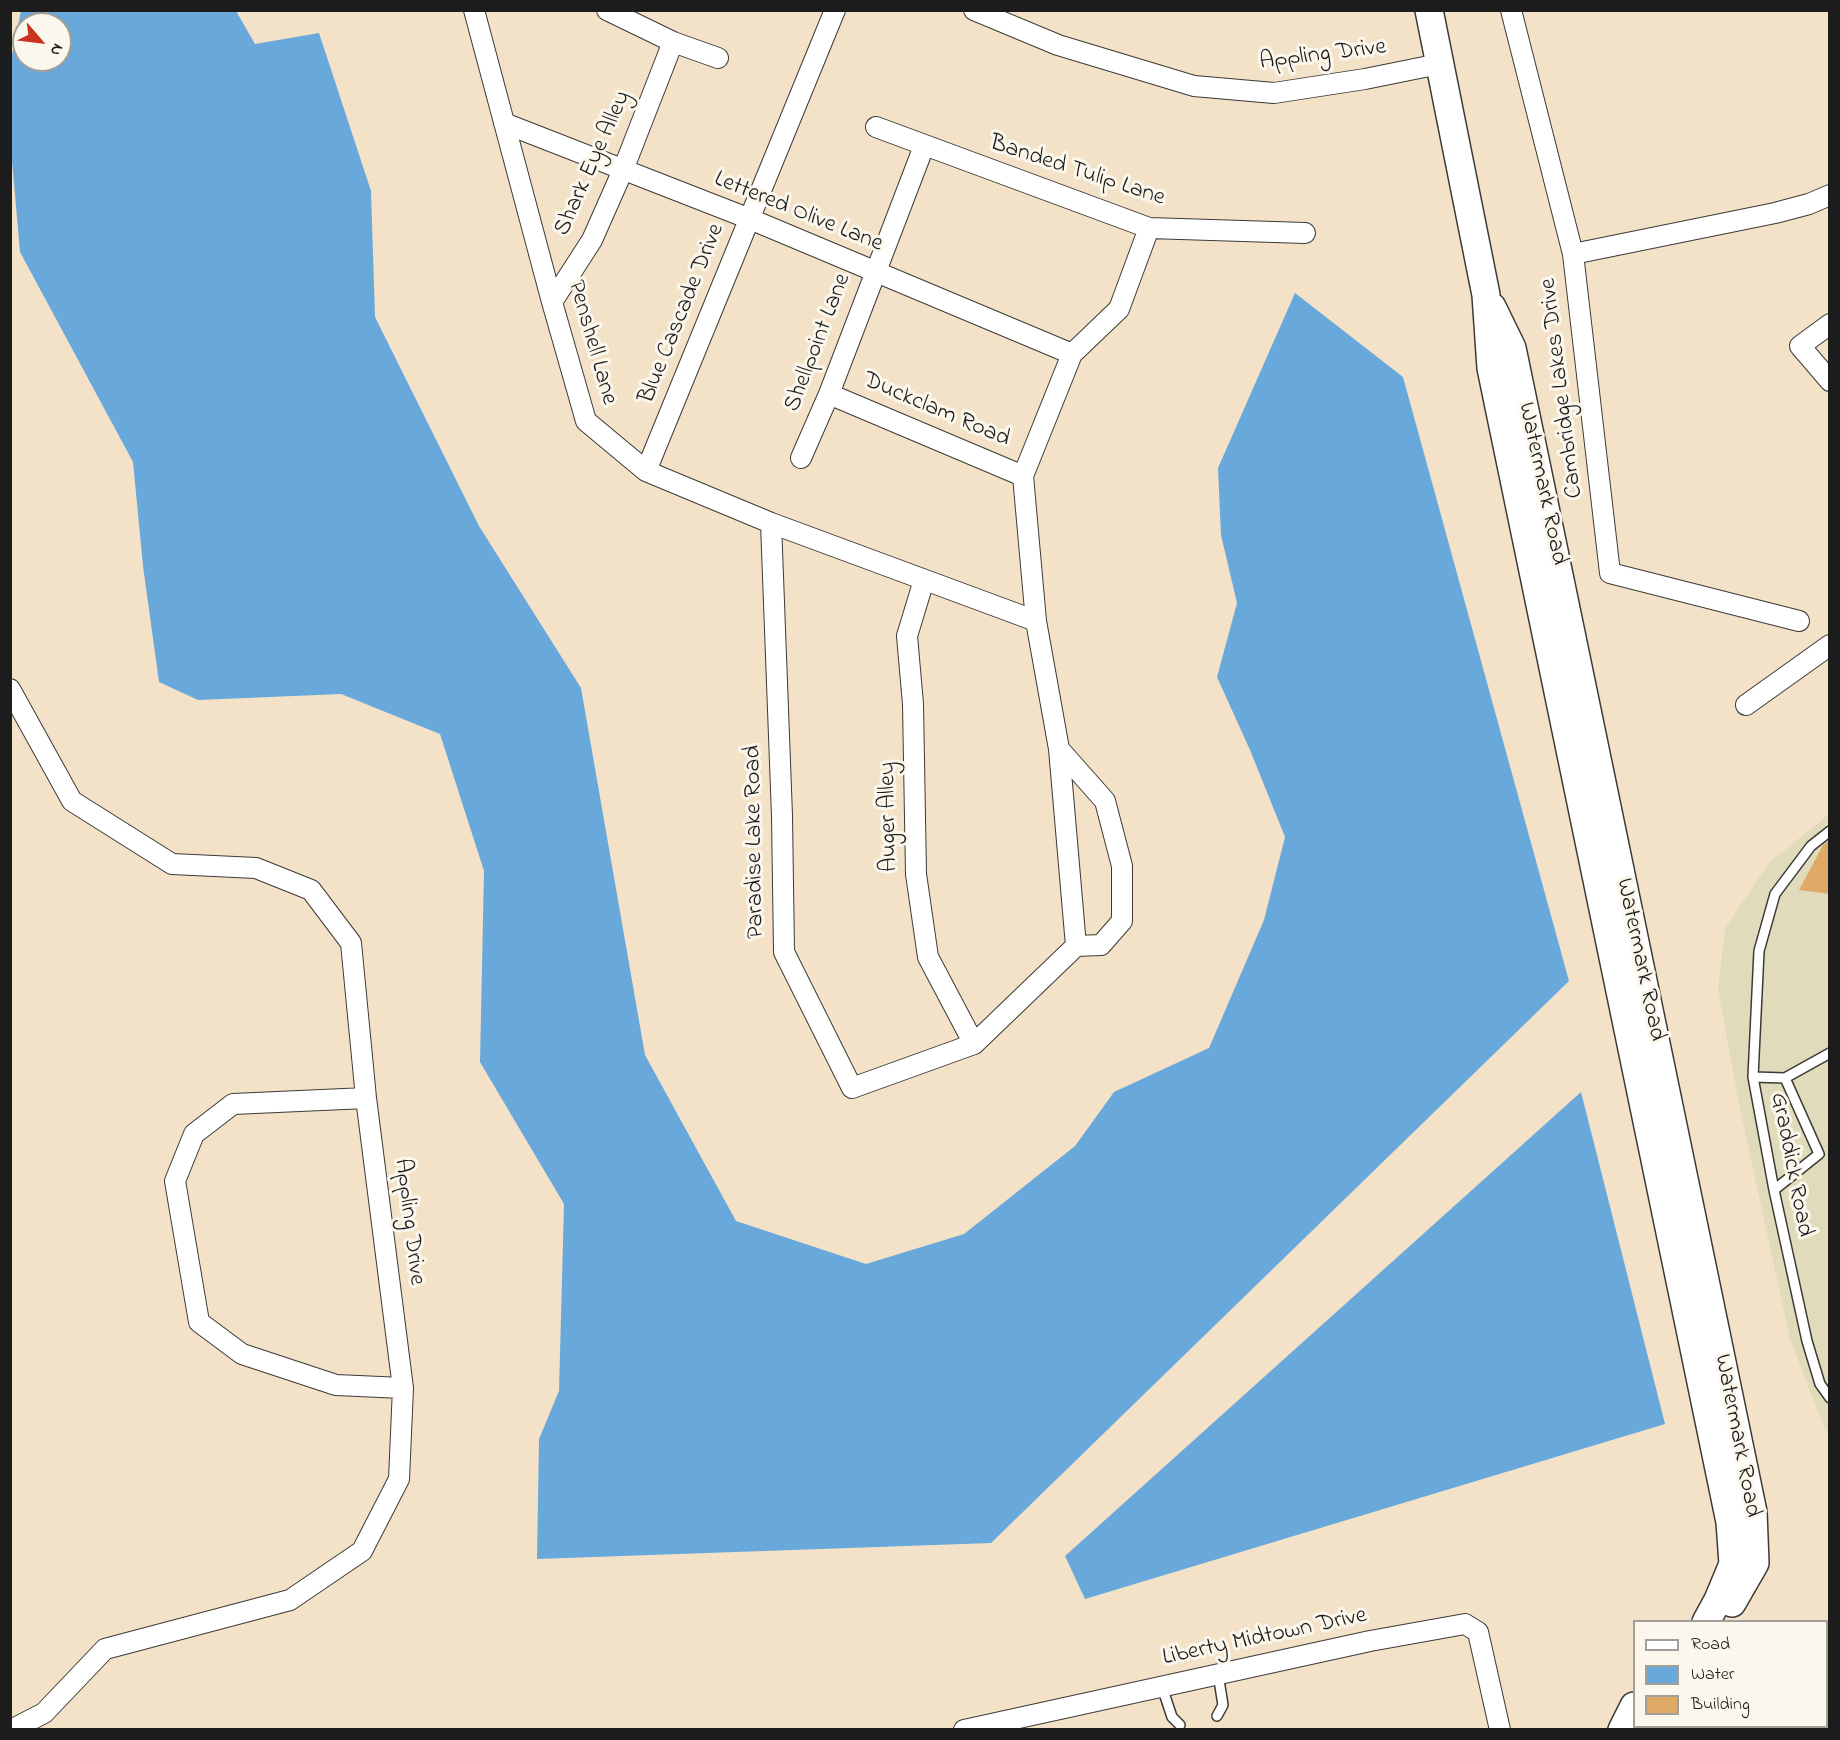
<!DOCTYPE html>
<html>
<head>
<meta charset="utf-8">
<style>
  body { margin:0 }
  #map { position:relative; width:1840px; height:1740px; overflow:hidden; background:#f4e2c8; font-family:"Indie Flower",sans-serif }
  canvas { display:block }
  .frame { position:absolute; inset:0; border:12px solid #1c1c1c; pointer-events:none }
  .legend { position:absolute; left:1633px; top:1620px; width:195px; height:108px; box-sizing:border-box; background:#fbf7ec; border:2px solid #a29f99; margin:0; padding:8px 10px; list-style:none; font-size:18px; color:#1c1c1c }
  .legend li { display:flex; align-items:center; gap:12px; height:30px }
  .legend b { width:30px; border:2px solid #a29f99 }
  .north { position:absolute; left:12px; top:12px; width:60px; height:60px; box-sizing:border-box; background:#fbf7ec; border:2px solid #a29f99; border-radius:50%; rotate:118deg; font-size:16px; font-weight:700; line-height:24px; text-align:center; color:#1c1c1c }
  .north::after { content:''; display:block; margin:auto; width:21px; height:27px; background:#c8321e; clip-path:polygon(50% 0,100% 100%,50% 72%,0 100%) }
</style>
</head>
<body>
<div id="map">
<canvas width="1840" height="1740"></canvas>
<div class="frame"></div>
<ul class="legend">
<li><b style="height:8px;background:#fff"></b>Road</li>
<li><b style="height:16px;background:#68a8db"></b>Water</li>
<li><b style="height:16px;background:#deaa66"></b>Building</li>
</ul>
<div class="north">N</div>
</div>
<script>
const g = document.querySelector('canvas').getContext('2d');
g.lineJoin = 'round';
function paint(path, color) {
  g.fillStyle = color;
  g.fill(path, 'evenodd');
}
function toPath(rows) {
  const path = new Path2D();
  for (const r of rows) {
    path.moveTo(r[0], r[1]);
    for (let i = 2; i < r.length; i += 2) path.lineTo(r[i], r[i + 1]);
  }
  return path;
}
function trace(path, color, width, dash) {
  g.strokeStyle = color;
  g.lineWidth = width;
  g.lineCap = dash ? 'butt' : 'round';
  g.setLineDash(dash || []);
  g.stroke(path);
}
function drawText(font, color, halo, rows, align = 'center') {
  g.font = font + ' "Indie Flower",sans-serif';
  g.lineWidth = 6;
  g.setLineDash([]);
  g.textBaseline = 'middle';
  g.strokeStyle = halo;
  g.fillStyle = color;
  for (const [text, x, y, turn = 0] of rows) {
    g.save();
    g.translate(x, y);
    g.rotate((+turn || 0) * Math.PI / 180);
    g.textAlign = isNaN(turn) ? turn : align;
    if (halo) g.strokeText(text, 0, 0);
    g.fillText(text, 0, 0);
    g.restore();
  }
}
paint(toPath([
  [1829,814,1829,1433,1824,1427,1790,1339,1739,1104,1718,989,1725,928,1769,863]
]), '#e0dcbb');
paint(toPath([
  [21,11,236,11,255,44,319,33,371,191,375,317,479,526,581,688,645,1055,736,1221,866,1264,964,1234,1075,1146,1114,1092,1209,1048,1264,920,1285,837,1250,750,1217,677,1237,603,1221,535,1218,468,1295,293,1403,377,1569,981,991,1543,537,1559,539,1439,559,1391,564,1204,480,1062,484,871,440,734,341,694,198,700,159,682,143,566,133,462,20,252,11,149,10,64],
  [24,24,60,24,60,60,24,60],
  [1581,1092,1665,1424,1085,1599,1065,1556]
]), '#68a8db');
paint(toPath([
  [1830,840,1830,894,1799,890,1823,845]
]), '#deaa66');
const lane = toPath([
  [1830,831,1811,846,1775,894,1759,951,1753,1077,1774,1190,1807,1341,1820,1384,1830,1398],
  [1753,1077,1785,1078,1830,1053],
  [1774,1190,1819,1154,1785,1078],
  [1162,1687,1172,1717,1180,1725],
  [1217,1716,1223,1705,1218,1674],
  [1727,1726,1732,1730],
  [1797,1726,1798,1730]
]);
const street = toPath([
  [474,10,552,302,586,421,646,471,771,523,1036,621],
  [607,10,673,42,718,58],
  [974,10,1058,45,1194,86,1274,93,1365,79,1439,64],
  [1511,10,1573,254,1610,573,1799,621],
  [504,123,750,219,1072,354],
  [876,127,1149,228,1305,233],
  [1573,254,1775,213,1809,204,1830,195],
  [552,302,592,240,623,170,673,42],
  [1830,324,1800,346,1830,381],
  [829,394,1023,476],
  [801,458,829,394,924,146],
  [646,471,835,10],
  [771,523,782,816,784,952,852,1088,974,1044,1076,946,1059,749,1036,621,1023,476,1072,354,1119,309,1149,228],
  [924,580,907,636,913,704,916,874,928,957,974,1044],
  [10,689,72,801,172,864,256,868,311,890,351,943,366,1098,403,1388,399,1479,362,1551,290,1600,105,1649,44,1713,11,1730],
  [1746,705,1830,645],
  [1059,749,1105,801,1122,866,1122,921,1101,945,1076,946],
  [366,1098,233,1104,194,1134,175,1181,199,1322,242,1354,336,1385,403,1388],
  [964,1730,1370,1641,1465,1624,1478,1632,1500,1730]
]);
const secondary = toPath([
  [1429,10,1486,295,1491,368,1730,1522,1733,1564,1718,1600,1706,1622],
  [1492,307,1512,348,1753,1512,1755,1563,1732,1603],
  [1622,1730,1634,1706]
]);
trace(lane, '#3c3a36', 12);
trace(street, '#3c3a36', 22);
trace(secondary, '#3c3a36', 30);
trace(lane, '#fff', 9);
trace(street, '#fff', 20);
trace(secondary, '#fff', 27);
drawText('24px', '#1c1c1c', '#fbf7ec', [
  ["Appling Drive",1323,56,-7],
  ["Shark Eye Alley",594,164,-66],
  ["Banded Tulip Lane",1077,172,18],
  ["Lettered Olive Lane",798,213,22],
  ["Blue Cascade Drive",683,314,-68],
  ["Penshell Lane",591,343,74],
  ["Shellpoint Lane",819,343,-69],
  ["Cambridge Lakes Drive",1563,388,-97],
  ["Duckclam Road",936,411,23],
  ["Watermark Road",1541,484,78],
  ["Auger Alley",890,817,-91],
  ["Paradise Lake Road",756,842,-91],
  ["Watermark Road",1639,960,78],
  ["Graddick Road",1790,1165,79],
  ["Appling Drive",408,1222,83],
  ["Watermark Road",1736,1436,79],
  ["Liberty Midtown Drive",1265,1638,-12]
]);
</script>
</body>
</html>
